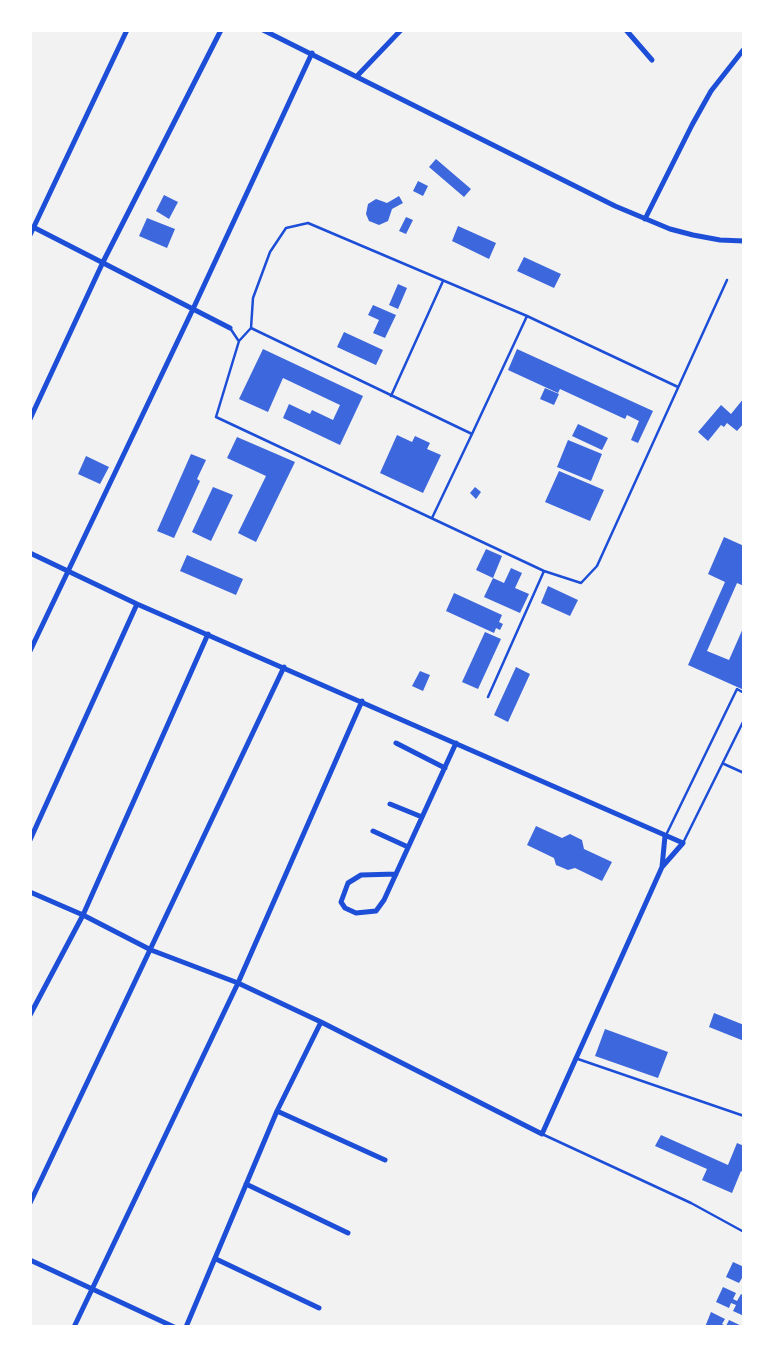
<!DOCTYPE html>
<html>
<head>
<meta charset="utf-8">
<style>
  body { margin:0 }
  #map { position:relative; width:774px; height:1357px; overflow:hidden; background:#f2f2f2; font-family:Lato,sans-serif }
  canvas { display:block }
  .frame { position:absolute; inset:0; border:32px solid #fff; pointer-events:none }
</style>
</head>
<body>
<div id="map">
<canvas width="774" height="1357"></canvas>
<div class="frame"></div>
</div>
<script>
const g = document.querySelector('canvas').getContext('2d');
g.lineJoin = 'round';
function paint(path, color) {
  g.fillStyle = color;
  g.fill(path, 'evenodd');
}
function toPath(rows) {
  const path = new Path2D();
  for (const r of rows) {
    path.moveTo(r[0], r[1]);
    for (let i = 2; i < r.length; i += 2) path.lineTo(r[i], r[i + 1]);
  }
  return path;
}
function trace(path, color, width, dash) {
  g.strokeStyle = color;
  g.lineWidth = width;
  g.lineCap = dash ? 'butt' : 'round';
  g.setLineDash(dash || []);
  g.stroke(path);
}
paint(toPath([
  [436,159,471,189,464,197,429,167],
  [418,181,428,186,423,196,413,191],
  [164,195,178,202,169,219,156,211],
  [399,196,403,203,392,209,388,221,379,225,369,221,366,214,368,204,376,199,387,203],
  [406,217,413,220,406,234,399,231],
  [147,218,175,229,167,248,139,236],
  [458,226,496,243,489,259,452,241],
  [524,257,561,274,554,288,517,271],
  [398,284,407,288,398,309,389,305],
  [373,305,396,315,385,338,373,333,379,320,368,315],
  [344,332,383,350,376,365,337,347],
  [263,349,363,396,340,445,283,418,289,404,310,414,312,410,333,420,340,405,283,378,268,412,239,399],
  [517,349,653,411,638,443,631,440,639,421,627,415,625,419,560,389,558,393,508,370],
  [545,388,559,394,554,405,540,399],
  [744,398,744,423,737,431,727,423,724,427,721,425,708,441,698,432,721,405,731,414],
  [578,424,608,438,602,450,572,436],
  [397,435,412,442,415,436,430,443,427,449,441,455,423,493,380,473],
  [237,437,295,462,256,542,238,533,266,476,227,458],
  [568,440,602,454,591,481,557,467],
  [191,454,206,460,197,479,200,481,174,538,157,531],
  [86,456,109,467,100,484,78,474],
  [559,471,604,490,590,521,545,502],
  [213,487,233,495,211,541,192,532],
  [475,487,481,492,476,499,470,493],
  [724,537,744,546,744,586,737,583,707,651,729,660,744,626,744,690,688,665,725,582,708,574],
  [486,549,502,556,493,578,504,583,511,568,522,573,515,588,529,594,520,613,484,597,493,578,476,570],
  [187,555,243,579,236,595,180,571],
  [548,586,578,600,570,616,541,603],
  [454,593,502,615,499,622,503,624,500,630,496,628,494,633,446,611],
  [485,632,501,639,478,689,462,682],
  [516,667,530,674,508,722,494,715],
  [420,671,430,675,423,691,412,686],
  [536,826,562,838,570,834,582,840,584,849,612,862,602,881,575,868,568,870,556,865,554,858,527,845],
  [714,1013,744,1025,744,1041,709,1027],
  [605,1029,668,1052,658,1078,595,1056],
  [661,1135,728,1165,737,1143,744,1146,744,1173,741,1171,732,1193,702,1180,707,1169,655,1146],
  [733,1262,744,1267,744,1279,742,1278,739,1283,726,1277],
  [723,1287,736,1293,733,1299,737,1301,741,1294,744,1296,744,1316,733,1311,736,1305,731,1303,729,1308,716,1302],
  [711,1312,725,1319,722,1324,726,1326,729,1320,744,1327,705,1327]
]), '#3d67dc');
trace(toPath([
  [527,316,472,434,251,328,253,298,270,252,286,228,308,223,527,316,678,387],
  [230,328,238,340],
  [251,328,239,341,216,417,544,571,581,583,597,566,727,280],
  [391,396,443,281],
  [432,518,472,434],
  [488,697,544,571],
  [724,764,744,773],
  [667,833,737,689,744,693],
  [683,843,744,720],
  [575,1058,744,1116],
  [542,1134,691,1203,744,1232]
]), '#1d4ed8', 2.5);
trace(toPath([
  [263,30,615,206,670,229,693,235,720,240,744,241],
  [626,30,652,60],
  [358,75,401,30],
  [645,219,692,125,711,91,744,49],
  [33,227,230,328],
  [30,235,127,30],
  [30,419,103,262,221,30],
  [30,553,137,604,683,843,662,867,542,1134,321,1022,238,983,151,950,83,915,30,892],
  [30,651,193,309,312,53],
  [396,743,445,768],
  [390,804,422,817],
  [373,831,408,847],
  [30,840,137,604],
  [662,867,665,836],
  [396,874,361,875,348,883,341,902,345,908,356,913,376,911,384,900,456,743],
  [30,1015,83,915,208,634],
  [277,1111,385,1160],
  [246,1184,348,1233],
  [30,1203,284,667],
  [216,1259,319,1308],
  [30,1260,174,1327],
  [74,1327,238,983,362,701],
  [186,1327,277,1111,321,1022]
]), '#1d4ed8', 5);
</script>
</body>
</html>
